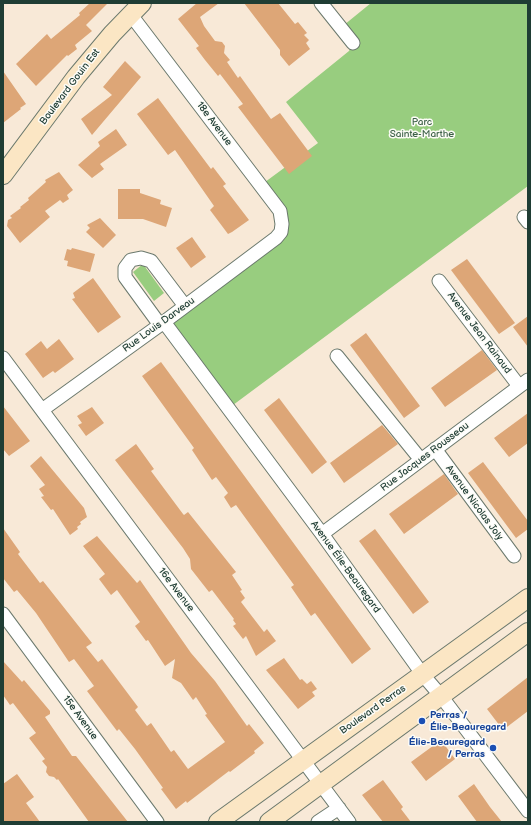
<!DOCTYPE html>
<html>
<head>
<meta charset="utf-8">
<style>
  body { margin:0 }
  #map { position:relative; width:531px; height:825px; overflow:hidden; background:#f8e9d7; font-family:"Balsamiq Sans",sans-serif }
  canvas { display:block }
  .frame { position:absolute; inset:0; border:4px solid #1f3d34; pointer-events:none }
</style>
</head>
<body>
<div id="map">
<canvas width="531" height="825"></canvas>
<div class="frame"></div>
</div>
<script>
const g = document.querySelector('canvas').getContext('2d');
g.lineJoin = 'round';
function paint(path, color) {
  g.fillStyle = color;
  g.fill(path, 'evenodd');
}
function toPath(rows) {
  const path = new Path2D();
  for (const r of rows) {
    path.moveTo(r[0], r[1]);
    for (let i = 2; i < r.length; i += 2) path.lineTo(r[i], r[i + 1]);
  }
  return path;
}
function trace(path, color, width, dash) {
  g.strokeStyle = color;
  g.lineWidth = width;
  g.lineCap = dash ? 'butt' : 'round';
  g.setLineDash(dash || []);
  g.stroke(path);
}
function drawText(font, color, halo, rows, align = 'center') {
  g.font = font + ' "Balsamiq Sans",sans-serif';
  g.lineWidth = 3;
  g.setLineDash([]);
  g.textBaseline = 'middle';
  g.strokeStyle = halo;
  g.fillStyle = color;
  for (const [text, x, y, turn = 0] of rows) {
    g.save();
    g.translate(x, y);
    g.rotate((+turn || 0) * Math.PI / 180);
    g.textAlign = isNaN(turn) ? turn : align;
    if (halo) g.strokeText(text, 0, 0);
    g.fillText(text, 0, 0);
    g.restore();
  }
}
paint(toPath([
  [371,3,528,3,528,186,229,408,164,322,282,224,261,185,318,143,286,102,349,51,353,43,344,25],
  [143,264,164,293,154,301,133,272]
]), '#98cd7f');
paint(toPath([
  [90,3,108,3,86,25,92,31,75,45,77,49,68,56,67,55,36,86,16,64,47,34,51,39,80,15,79,13],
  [197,3,219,3,200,17,204,26,215,41,222,42,225,46,224,53,230,60,227,62,238,78,240,76,271,119,280,113,312,156,289,174,238,107,243,104,220,74,218,76,205,60,196,48,199,46,178,19],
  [244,3,278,3,295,24,298,22,307,33,304,35,309,40,306,43,310,49,289,66,280,55,280,50],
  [125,61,141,77,92,135,81,119,112,95,103,87],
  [3,71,26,104,20,108,21,109,3,123],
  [158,98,211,169,213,167,226,184,223,186,249,220,232,232,228,234,210,210,214,206,175,150,168,155,137,114],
  [116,129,127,145,100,164,104,169,92,178,78,165,100,146,98,142],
  [59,172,73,190,67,195,69,199,63,203,60,200,45,211,50,217,20,243,7,226,8,220,12,218,10,216,21,208,20,207,29,200,28,198,46,182,45,180],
  [118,189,140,189,140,193,161,200,160,204,172,208,166,227,143,219,118,219],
  [100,218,116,235,103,248,86,232,90,228,87,225],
  [192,237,206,257,191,268,176,248],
  [72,248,95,254,90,272,67,266,68,261,64,260,67,249,71,250],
  [467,259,515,323,499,334,451,270],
  [93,278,121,317,98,333,72,299,75,298,73,293],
  [528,316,528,347,513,327],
  [366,333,420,406,404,418,350,345],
  [59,339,74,359,55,373,53,371,43,378,25,354,41,341,47,349],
  [482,350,497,370,445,407,431,388],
  [161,362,371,649,352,664,315,613,311,616,291,587,294,585,236,505,231,508,224,497,228,493,216,477,212,480,192,450,194,448,142,376],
  [279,398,327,462,312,474,264,410],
  [3,406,30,441,9,456,3,449],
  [92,407,104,423,86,436,78,425,82,423,77,416],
  [528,413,528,443,509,457,494,438],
  [382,425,398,444,344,483,330,463],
  [136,444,154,469,151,471,183,514,184,515,188,512,236,572,232,575,242,590,240,591,245,598,241,602,264,632,267,629,276,641,256,656,246,636,243,639,233,626,236,624,233,620,234,619,212,590,209,592,191,569,190,559,183,548,115,460],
  [41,456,84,508,87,517,80,522,81,524,77,527,78,529,70,535,53,509,51,510,41,497,44,496,39,489,45,485,30,466],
  [483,462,528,521,528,529,516,538,468,473],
  [444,474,458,494,404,534,389,514],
  [3,528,20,552,18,554,40,583,43,581,92,643,86,647,98,662,102,659,138,707,135,710,147,726,151,723,171,752,174,750,188,769,225,742,205,715,207,714,196,697,193,700,181,683,172,678,175,659,165,666,148,640,146,641,135,626,140,622,117,590,111,595,99,579,105,574,83,546,97,536,137,583,140,580,191,653,215,681,247,726,249,724,264,743,254,751,255,753,230,772,229,771,187,803,186,801,176,809,161,789,163,788,135,749,119,729,117,731,87,691,94,686,74,659,69,662,36,613,17,590,14,592,3,578],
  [375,529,429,602,413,614,359,541],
  [284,658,300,680,302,679,307,684,311,681,317,689,312,692,315,696,298,709,266,670],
  [3,661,22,682,24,680,50,711,50,714,45,717,72,756,76,756,128,822,89,822,58,779,57,780,54,777,49,776,46,772,47,767,42,761,45,759,29,738,36,733,13,703,10,705,3,695],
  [528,677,528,711,503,730,487,709],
  [441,740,455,759,426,781,411,762],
  [17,774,34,797,26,803,40,822,3,822,3,784],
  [383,780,403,807,401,809,411,822,383,822,362,795],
  [474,784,490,807,502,822,477,822,458,796]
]), '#dda677');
const street = toPath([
  [321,3,353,43],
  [524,217,528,222],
  [439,281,519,386],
  [164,322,322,534,423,675,441,696,528,811],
  [160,325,125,277,125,268,131,260,141,258,151,261,185,306],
  [337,356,421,460],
  [3,358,349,822],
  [42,410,164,322,276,238,281,232,282,224,280,211,131,15],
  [435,449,514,556],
  [322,534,528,380],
  [3,614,157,822],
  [318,822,339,808]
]);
const secondary = toPath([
  [3,175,76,77,112,34,142,3],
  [218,822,528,598],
  [269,822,528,632]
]);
trace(street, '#6b796d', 15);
trace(secondary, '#6b796d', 20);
trace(street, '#fff', 13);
trace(secondary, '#fbe6c4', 18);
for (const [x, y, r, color] of [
  [422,721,4,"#1a4fb4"],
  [493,748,4,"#1a4fb4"]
]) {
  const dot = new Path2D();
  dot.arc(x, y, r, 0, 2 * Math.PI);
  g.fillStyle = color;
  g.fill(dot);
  trace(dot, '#fdfcf7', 1.5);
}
drawText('10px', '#1f3d34', '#fdfcf7', [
  ["Boulevard Gouin Est",70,87,-53],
  ["18e Avenue",214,124,53],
  ["Rue Louis Darveau",159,325,-36],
  ["Avenue Jean Rainaud",479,333,53],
  ["Rue Jacques Rousseau",425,457,-37],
  ["Avenue Nicolas Joly",474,503,54],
  ["Avenue Élie-Beauregard",345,567,54],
  ["16e Avenue",176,590,53],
  ["Boulevard Perras",373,710,-35],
  ["15e Avenue",80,718,54]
]);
drawText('10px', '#3d6147', '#fdfcf7', [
  ["Parc",422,122],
  ["Sainte-Marthe",422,134]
]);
drawText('bold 10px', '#164399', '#fdfcf7', [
  ["Perras /",430,715],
  ["Élie-Beauregard",430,727],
  ["Élie-Beauregard",485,742,"right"],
  ["/ Perras",485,754,"right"]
], 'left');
</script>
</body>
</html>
